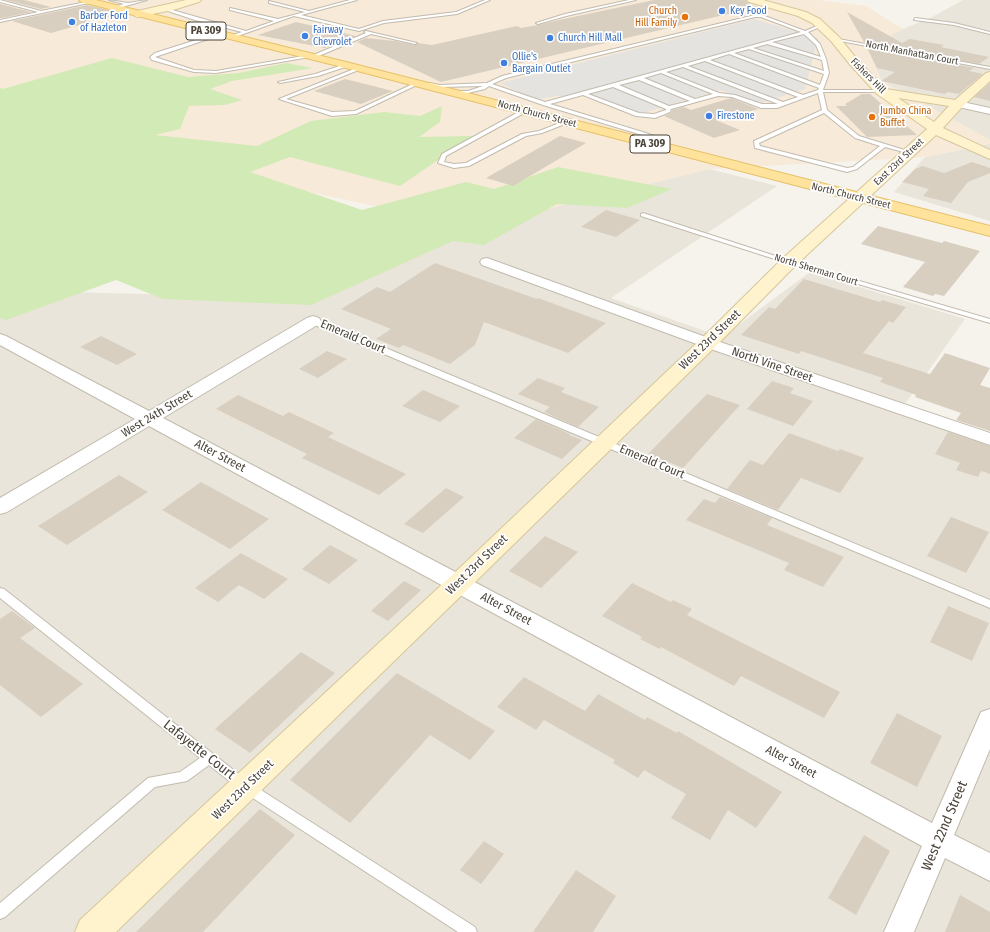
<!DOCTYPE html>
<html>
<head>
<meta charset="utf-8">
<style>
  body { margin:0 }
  canvas { display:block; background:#f6f3ec }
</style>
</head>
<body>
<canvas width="990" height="932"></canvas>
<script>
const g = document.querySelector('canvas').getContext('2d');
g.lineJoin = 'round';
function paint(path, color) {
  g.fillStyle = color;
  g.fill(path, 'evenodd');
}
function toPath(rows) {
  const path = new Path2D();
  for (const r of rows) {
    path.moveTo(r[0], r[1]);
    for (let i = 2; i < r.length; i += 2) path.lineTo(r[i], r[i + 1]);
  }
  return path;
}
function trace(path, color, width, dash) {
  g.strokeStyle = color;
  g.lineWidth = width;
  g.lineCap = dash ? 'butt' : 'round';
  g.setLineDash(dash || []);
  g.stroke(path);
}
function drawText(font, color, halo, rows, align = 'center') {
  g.font = font + ' "Fira Sans Condensed",sans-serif';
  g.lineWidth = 3.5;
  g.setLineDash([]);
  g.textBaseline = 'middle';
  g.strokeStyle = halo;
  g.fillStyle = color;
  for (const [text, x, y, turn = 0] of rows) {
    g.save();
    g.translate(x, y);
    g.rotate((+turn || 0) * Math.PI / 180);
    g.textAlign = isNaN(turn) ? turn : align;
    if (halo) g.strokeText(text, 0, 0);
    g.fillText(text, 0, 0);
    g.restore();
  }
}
paint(toPath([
  [963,0,990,0,990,140,882,81,862,46,932,17],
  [990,144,990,221,894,192,925,157],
  [709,169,777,186,611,298,722,337,810,272,965,319,900,411,990,441,990,932,0,932,0,286,28,291,298,298,474,227]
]), '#eae5da');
paint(toPath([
  [0,0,819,0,866,6,903,29,868,49,882,81,990,140,990,144,925,157,709,169,474,227,144,157,0,144]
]), '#f7ead8');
paint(toPath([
  [112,58,188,77,239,73,286,63,313,68,232,81,210,89,242,100,225,105,189,106,180,129,155,135,257,146,311,121,384,112,420,116,442,106,440,122,419,137,473,136,400,186,290,157,250,172,362,210,466,182,494,189,558,167,672,189,627,208,557,204,484,245,453,241,311,305,163,299,116,280,6,320,0,318,0,88,3,89]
]), '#d2eab5');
paint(toPath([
  [754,19,818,38,805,89,758,104,720,90,637,115,590,96,557,96,536,100,500,83]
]), '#e5e3e0');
paint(toPath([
  [6,0,24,0,51,7,41,9],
  [654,0,746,0,748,3,757,7,441,82,357,42,366,38,395,41,415,45,418,43,432,45,517,26,521,28,538,25,559,20],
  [0,4,31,12,2,18,0,18],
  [87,5,121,13,51,33,12,21],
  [847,12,902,43,910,39,944,45,941,47,989,57,979,64,864,42],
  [296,22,356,36,325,48,258,35],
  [867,48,974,68,969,71,983,74,959,94,948,92,945,94,881,81,895,72,877,68],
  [345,79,393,91,361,104,314,91],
  [990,83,990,101,974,97],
  [862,94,870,94,917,135,867,137,836,106,847,106,845,104],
  [731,98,758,109,718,121,740,130,714,138,664,116,671,113,672,110,684,107,691,110],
  [560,136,586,143,513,186,486,178],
  [972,162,990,168,990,173,968,182,951,203,923,196,929,189,902,182,915,169,923,166,944,173],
  [606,210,640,220,616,237,581,227],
  [878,226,942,243,944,241,980,251,944,296,935,294,933,296,903,287,925,262,861,244],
  [435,263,537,299,538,298,606,323,568,353,484,322,475,345,450,364,403,345,399,348,376,339,391,329,341,309,377,287,390,292],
  [804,279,880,302,882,300,906,307,893,323,889,321,863,353,930,374,945,353,990,368,980,385,990,388,990,431,956,420,961,413,915,397,916,395,880,382,883,378,801,351,799,354,741,335,769,307,775,309],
  [101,336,137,354,117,365,80,347],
  [327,351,347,359,318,378,299,369],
  [538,378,565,388,561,392,599,407,578,427,544,412,550,407,518,394],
  [772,381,794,388,790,393,813,401,793,426,747,409],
  [423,390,460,406,440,422,402,406],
  [707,394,740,405,683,468,648,454],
  [238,395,283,416,289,412,334,433,328,437,406,474,379,495,302,458,307,454,216,409],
  [536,419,570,434,569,435,582,440,562,459,514,438],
  [948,432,990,446,990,474,981,471,978,477,956,470,960,463,935,454],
  [789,433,838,451,840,449,864,458,840,493,801,478,778,510,727,489,750,460,763,465],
  [119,475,148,492,67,545,38,526],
  [201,482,269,519,230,549,162,510],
  [446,488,464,497,423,533,404,524],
  [720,497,772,518,767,525,844,557,823,587,784,570,789,563,686,520,704,499,715,503],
  [951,517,989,532,966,573,927,556],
  [545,536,578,552,541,588,509,571],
  [330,545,358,560,329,584,302,569],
  [241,553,288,579,264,599,239,585,218,602,195,588],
  [404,581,421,590,388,621,371,611],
  [632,583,671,602,673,600,692,609,687,615,840,692,824,718,741,676,734,686,661,647,660,649,640,639,642,637,602,616],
  [948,606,989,623,972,661,930,642],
  [12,611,35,628,20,638,83,684,41,717,0,685,0,619],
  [301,652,335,673,250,753,215,729],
  [397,673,495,731,470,760,430,735,350,823,290,780],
  [524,677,585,711,598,694,645,720,647,717,677,733,678,731,782,792,756,828,728,810,710,840,671,818,686,794,644,770,638,778,613,763,615,760,544,720,536,730,497,707],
  [897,713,942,736,917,787,870,763],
  [260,809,295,835,203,932,136,932],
  [864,835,890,851,856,915,828,898],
  [484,841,504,854,481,884,460,870],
  [576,870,616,896,593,932,533,932],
  [960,895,990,912,990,932,945,932]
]), '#d8cfc1');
const lane = toPath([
  [0,0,41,11,91,1,93,2,0,22,0,20,38,12,0,2,0,0],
  [109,0,128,3,147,0,115,9,114,7,124,4,109,0],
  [350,0,357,0,301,15,359,29,383,21,456,12,485,0,490,0,457,14,384,23,359,31,294,16,232,38,230,36,242,32,195,20,162,9,165,8,246,31,274,21,230,10,230,8,278,19,305,12,269,3,269,1,309,11,350,0],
  [629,0,636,0,566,16,538,24,536,23,565,14,629,0],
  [755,15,762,15,805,31,822,24,822,26,808,32,820,44,826,59,829,73,823,90,881,90,883,91,881,92,823,92,827,110,859,136,911,152,911,154,885,147,857,169,847,172,755,148,754,141,822,110,818,93,777,108,761,108,732,97,718,96,671,109,670,112,655,118,636,116,583,95,550,104,646,133,661,139,675,148,676,149,673,151,657,141,642,135,543,105,489,86,485,89,468,93,450,93,450,91,468,91,483,86,440,87,427,84,429,83,440,85,487,83,502,76,755,15],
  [755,17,761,17,801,32,545,102,492,84,506,78,755,17],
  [804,34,816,45,821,57,772,42,804,34],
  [767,44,822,60,824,71,753,48,767,44],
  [749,49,824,74,820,85,734,53,749,49],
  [729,54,819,88,818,90,803,95,710,60,729,54],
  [705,61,798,97,783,102,688,66,705,61],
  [683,67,778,104,762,104,735,95,719,93,666,72,683,67],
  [661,73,713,94,695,99,644,78,661,73],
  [639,80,690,101,669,106,619,85,639,80],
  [613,87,666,109,666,110,654,114,639,113,588,94,613,87],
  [824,113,855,138,880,146,853,167,847,168,760,146,759,143,824,113],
  [915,18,954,23,990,32,990,34,954,25,914,20,915,18],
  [366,31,417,43,415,44,371,34,314,58,310,57,216,73,194,72,152,60,150,57,155,53,218,33,220,35,155,57,194,70,216,71,309,55,311,56,366,33,364,32,366,31],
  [833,38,990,67,990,69,835,40,833,38],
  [346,64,348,66,318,76,280,83,278,82,315,74,346,64],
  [359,67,361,69,286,99,332,112,355,111,417,82,421,83,356,114,332,116,279,99,359,67],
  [524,109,527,111,526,112,446,156,444,162,454,164,466,163,522,134,539,131,565,121,570,122,542,133,526,136,469,166,454,168,438,163,442,154,524,109],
  [643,213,791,261,990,319,990,323,787,263,641,216,641,214,643,213],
  [310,319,316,319,990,600,990,608,310,323,310,319],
  [0,588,4,589,250,783,475,927,477,932,458,932,242,791,209,765,187,781,155,787,5,917,0,919,0,903,148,778,180,772,200,758,0,598,0,588]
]);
const street = toPath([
  [958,101,990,108,990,114,954,106,953,104,958,101],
  [487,258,714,340,990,433,990,445,702,346,482,265,480,262,482,259,487,258],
  [313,316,319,318,321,321,319,324,163,418,932,823,981,712,990,709,990,749,954,835,990,853,990,881,945,858,914,932,884,932,922,846,149,426,7,512,0,514,0,498,135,419,0,345,0,334,6,336,149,411,307,318,313,316]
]);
const secondary = toPath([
  [186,0,201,0,199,2,173,10,137,17,132,14,133,12,186,0],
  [747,0,763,0,806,12,820,19,839,37,860,63,886,89,955,100,986,73,990,72,990,81,962,107,943,128,990,150,990,159,936,135,795,266,715,347,467,590,116,932,75,932,80,920,449,578,701,339,783,258,927,129,877,94,852,67,831,41,812,23,798,16,749,2,747,0],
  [898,98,949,106,934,122,898,98]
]);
const primary = toPath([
  [79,0,96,0,350,63,990,226,990,236,346,68,81,2,79,0]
]);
trace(lane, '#c2bbae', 2);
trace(street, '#c2bbae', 2);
trace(secondary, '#d6c79b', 2);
trace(primary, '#e6c16a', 2);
paint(lane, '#fff');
paint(street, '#fff');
paint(secondary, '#fff3cd');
paint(primary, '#ffe39c');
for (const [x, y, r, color] of [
  [722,11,4,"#3f7fe0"],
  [685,17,4,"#e8710a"],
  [72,22,4,"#3f7fe0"],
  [305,36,4,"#3f7fe0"],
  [550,38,4,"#3f7fe0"],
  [504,63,4,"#3f7fe0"],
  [709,116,4,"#3f7fe0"],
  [872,117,4,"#e8710a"]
]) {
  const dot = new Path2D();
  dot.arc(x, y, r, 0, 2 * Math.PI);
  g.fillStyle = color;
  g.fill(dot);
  trace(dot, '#fff', 1.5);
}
drawText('10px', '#c56008', '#fff', [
  ["Church",677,11],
  ["Hill Family",677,23],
  ["Jumbo China",880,111,"left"],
  ["Buffet",880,123,"left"]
], 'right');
drawText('10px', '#366cbe', '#fff', [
  ["Key Food",730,11],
  ["Barber Ford",80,16],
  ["of Hazleton",80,28],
  ["Fairway",313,30],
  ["Chevrolet",313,42],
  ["Church Hill Mall",558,38],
  ["Ollie's",512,57],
  ["Bargain Outlet",512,69],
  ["Firestone",717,116]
], 'left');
drawText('10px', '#4b4439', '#fff', [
  ["North Manhattan Court",912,53,11],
  ["Fishers Hill",868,76,45],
  ["North Church Street",537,114,15],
  ["East 23rd Street",899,162,-43],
  ["North Church Street",851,196,14],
  ["North Sherman Court",816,270,17]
]);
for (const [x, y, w] of [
  [206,31,40],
  [650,144,40]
]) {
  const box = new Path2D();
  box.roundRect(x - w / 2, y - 9, w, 18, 3);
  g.fillStyle = '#fff';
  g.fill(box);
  trace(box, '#4b4439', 1);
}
drawText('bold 11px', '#4b4439', null, [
  ["PA 309",206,31],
  ["PA 309",650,144]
]);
drawText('12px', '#4b4439', '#fff', [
  ["Emerald Court",353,337,23],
  ["West 23rd Street",710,340,-44],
  ["North Vine Street",772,365,19],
  ["West 24th Street",157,414,-31],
  ["Alter Street",220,456,28],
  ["Emerald Court",652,462,23],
  ["West 23rd Street",477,565,-44],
  ["Alter Street",506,609,28],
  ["Alter Street",791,762,28],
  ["West 23rd Street",243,790,-44]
]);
drawText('14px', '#4b4439', '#fff', [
  ["Lafayette Court",199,750,38],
  ["West 22nd Street",945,826,-67]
]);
</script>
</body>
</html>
